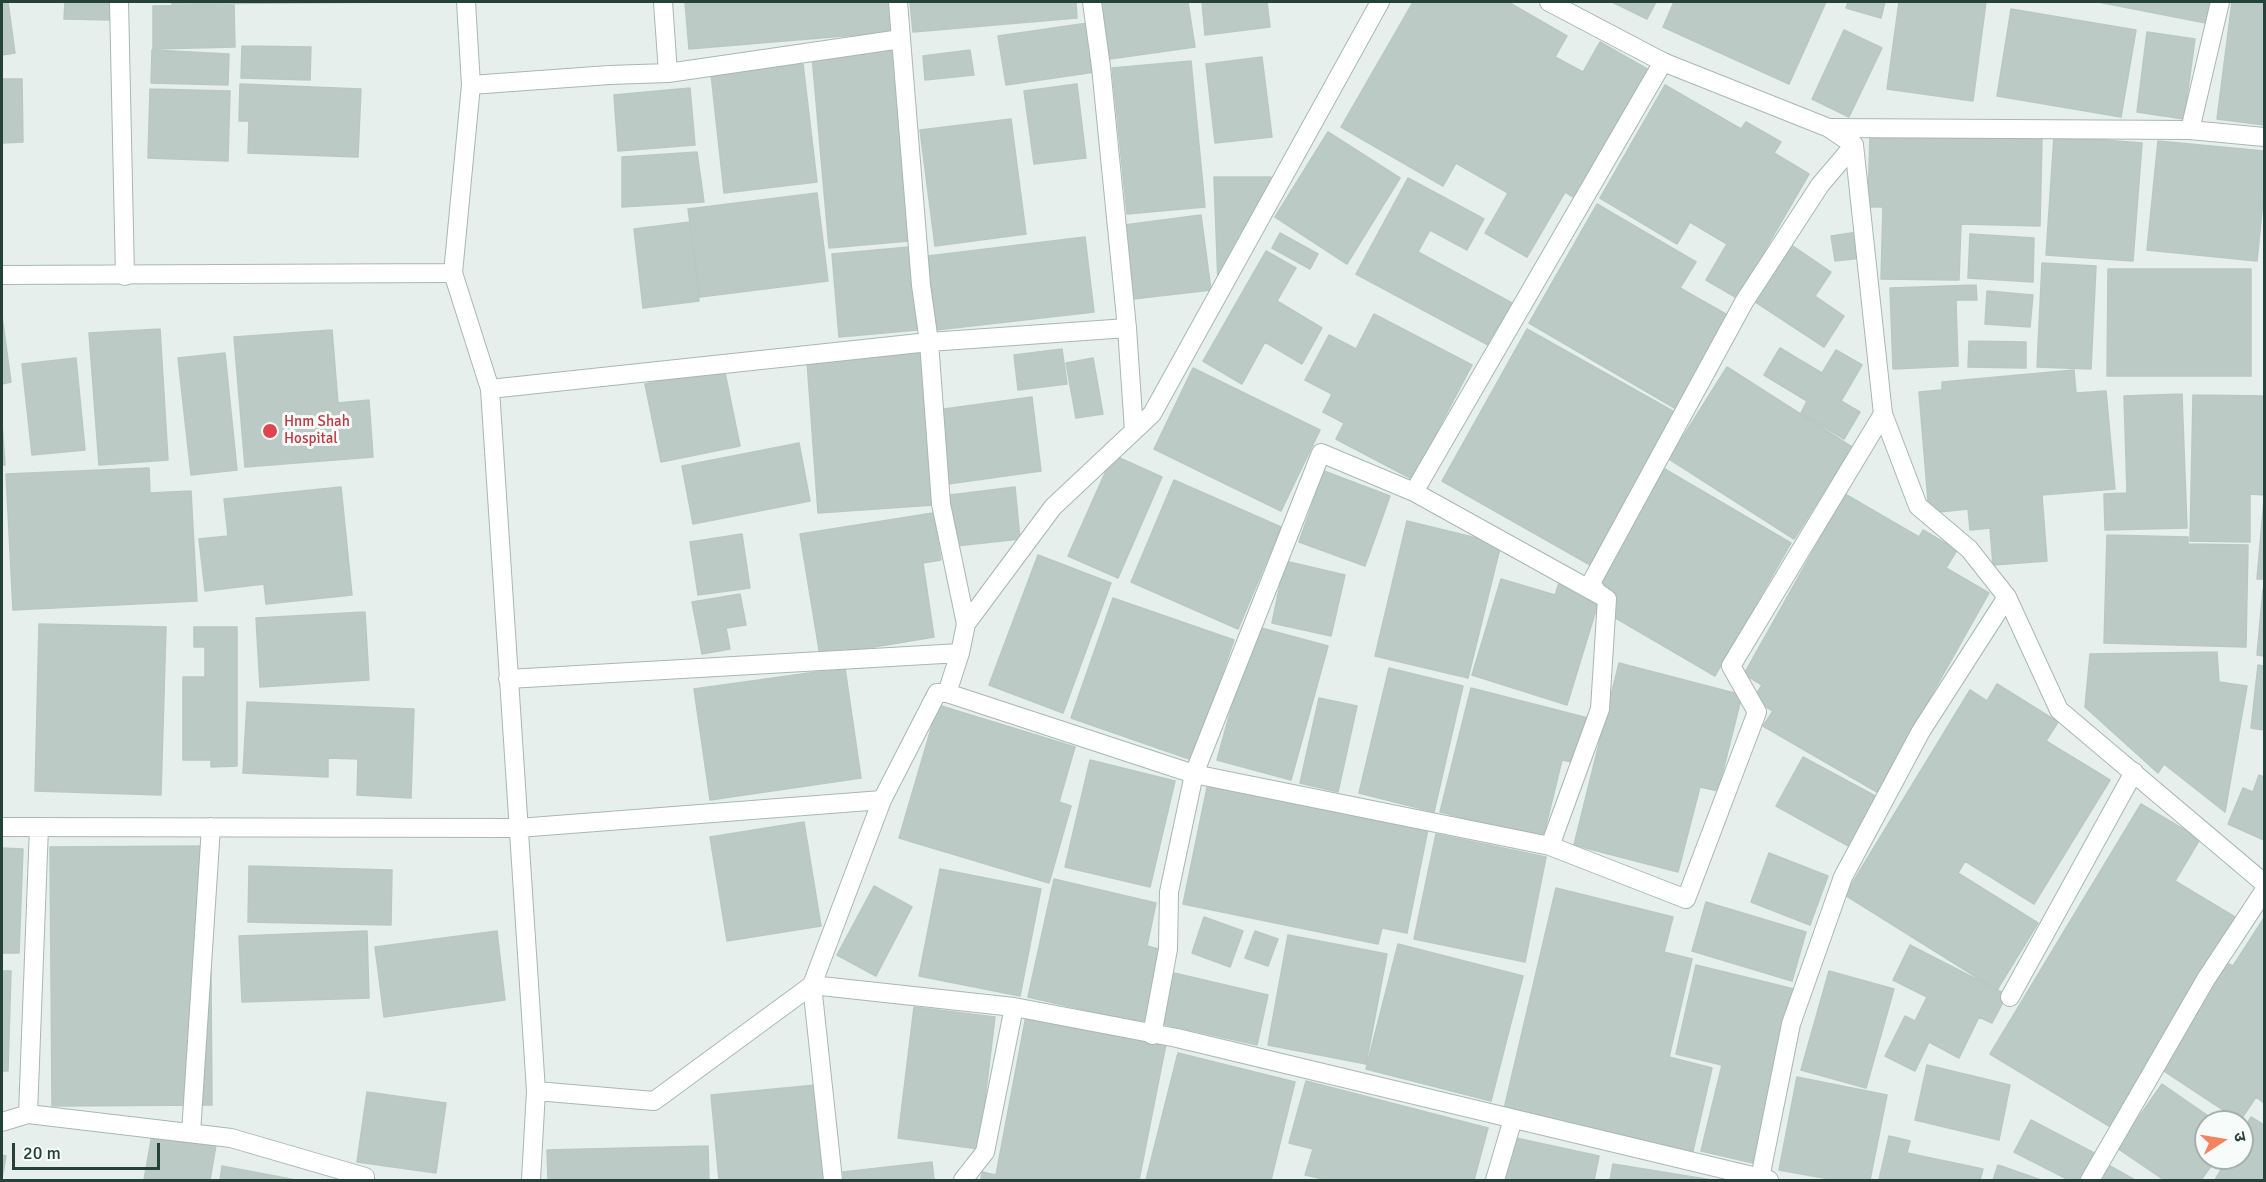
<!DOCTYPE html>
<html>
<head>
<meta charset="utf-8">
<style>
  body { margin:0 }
  #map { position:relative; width:2266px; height:1182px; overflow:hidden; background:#e6efeb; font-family:Signika,"Noto Sans Devanagari",sans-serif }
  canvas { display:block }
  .frame { position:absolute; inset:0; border:3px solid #24423a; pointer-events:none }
  .north { position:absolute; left:2194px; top:1110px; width:60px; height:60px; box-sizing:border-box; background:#f7fbf9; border:2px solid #a3b1ad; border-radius:50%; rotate:78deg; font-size:16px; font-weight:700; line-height:24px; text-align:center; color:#24423a }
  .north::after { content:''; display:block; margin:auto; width:21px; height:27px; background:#f4845f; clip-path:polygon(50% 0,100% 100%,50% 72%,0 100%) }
  .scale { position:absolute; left:12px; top:1143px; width:148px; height:27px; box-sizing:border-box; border:3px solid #24423a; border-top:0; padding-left:8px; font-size:18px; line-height:21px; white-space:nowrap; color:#24423a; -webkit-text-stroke:4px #f7fbf9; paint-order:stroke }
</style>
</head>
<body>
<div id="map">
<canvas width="2266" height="1182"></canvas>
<div class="frame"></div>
<div class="north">उ</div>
<div class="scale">20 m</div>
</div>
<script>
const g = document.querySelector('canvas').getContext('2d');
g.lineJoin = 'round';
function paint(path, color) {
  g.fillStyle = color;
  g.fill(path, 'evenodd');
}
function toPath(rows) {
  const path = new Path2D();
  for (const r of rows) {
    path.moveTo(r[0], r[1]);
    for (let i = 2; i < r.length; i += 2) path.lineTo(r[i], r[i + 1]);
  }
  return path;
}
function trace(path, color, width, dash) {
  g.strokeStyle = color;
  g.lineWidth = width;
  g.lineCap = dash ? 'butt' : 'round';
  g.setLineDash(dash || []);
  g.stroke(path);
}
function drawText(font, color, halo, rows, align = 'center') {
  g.font = font + ' Signika,sans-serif';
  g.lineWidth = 6;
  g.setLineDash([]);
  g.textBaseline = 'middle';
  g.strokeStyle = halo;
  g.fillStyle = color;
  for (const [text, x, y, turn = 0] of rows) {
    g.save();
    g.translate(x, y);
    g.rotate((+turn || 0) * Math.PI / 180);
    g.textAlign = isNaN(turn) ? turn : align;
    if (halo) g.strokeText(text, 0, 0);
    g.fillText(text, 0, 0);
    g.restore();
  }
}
const building = toPath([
  [2,2,8,2,15,53,2,55,2,2],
  [65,2,112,2,112,20,64,19,65,2],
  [171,2,401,2,172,4,171,2],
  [685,2,889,2,892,32,689,49,685,2],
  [910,2,1076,2,1077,18,913,32,910,2],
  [1101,2,1188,2,1195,47,1110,59,1101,2],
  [1202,2,1267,2,1270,27,1205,35,1202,2],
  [1413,2,1508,2,1567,36,1555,57,1583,72,1600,42,1649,70,1575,198,1565,192,1527,257,1485,233,1508,193,1456,163,1443,186,1341,127,1413,2],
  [1612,2,1656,2,1647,19,1612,2],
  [1674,2,1826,2,1789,84,1663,27,1674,2],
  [1848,2,1885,2,1881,18,1846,8,1848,2],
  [1899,2,1986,2,1973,101,1887,89,1899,2],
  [2098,2,2215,2,2211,24,2098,2],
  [2232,2,2264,2,2264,125,2217,119,2232,2],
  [234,5,235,47,153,49,153,6,234,5],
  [2011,9,2136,30,2121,117,1997,96,2011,9],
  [1088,23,1095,72,1006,85,998,36,1088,23],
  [1844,30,1882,48,1849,117,1812,99,1844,30],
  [2147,32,2195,39,2184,119,2137,112,2147,32],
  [242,46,311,47,310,80,241,78,242,46],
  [893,49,909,241,829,248,812,56,893,49],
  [152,50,229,54,228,85,151,83,152,50],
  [970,50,974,75,925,80,923,56,970,50],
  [1262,57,1272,137,1215,143,1206,64,1262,57],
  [1191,61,1205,207,1127,214,1112,68,1191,61],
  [803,64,817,182,724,193,711,74,803,64],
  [2,79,22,79,23,142,2,143,2,79],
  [240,84,361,89,358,157,248,153,249,121,239,121,240,84],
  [1077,84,1086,158,1034,164,1024,91,1077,84],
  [1665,85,1741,129,1746,122,1781,142,1774,153,1809,174,1737,298,1706,280,1727,244,1690,222,1677,244,1600,198,1665,85],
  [690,88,695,145,618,151,614,95,690,88],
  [150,89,230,91,228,161,148,158,150,89],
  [1011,119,1026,234,935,246,920,130,1011,119],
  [1328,132,1400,178,1347,264,1275,217,1328,132],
  [1870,134,2042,139,2040,226,1961,224,1959,280,1881,279,1883,207,1868,207,1870,134],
  [2054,136,2142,143,2133,261,2046,255,2054,136],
  [2158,141,2264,151,2264,191,2257,261,2147,250,2158,141],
  [697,152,704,202,622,207,622,157,697,152],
  [1214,177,1271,177,1218,284,1214,177],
  [1408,178,1484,219,1467,250,1430,230,1418,252,1512,303,1490,346,1356,274,1408,178],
  [817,193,828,281,700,297,688,209,817,193],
  [1597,204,1696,262,1680,288,1731,317,1678,410,1529,323,1597,204],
  [1201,215,1211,290,1133,299,1124,225,1201,215],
  [690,222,699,301,643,308,634,229,690,222],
  [1858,232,1862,258,1835,261,1831,236,1858,232],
  [1280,233,1318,254,1310,269,1272,248,1280,233],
  [1970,234,2034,238,2033,282,1968,278,1970,234],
  [1085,237,1094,312,936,330,928,256,1085,237],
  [1790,244,1831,272,1815,296,1844,316,1824,347,1754,301,1790,244],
  [909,247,917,330,839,337,832,254,909,247],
  [1266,251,1296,268,1277,301,1322,328,1302,364,1265,342,1242,384,1203,361,1266,251],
  [2042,263,2096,266,2091,369,2037,367,2042,263],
  [2108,269,2251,269,2251,376,2107,376,2108,269],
  [1976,285,1977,300,1956,300,1958,366,1893,369,1890,288,1976,285],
  [1987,291,2033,295,2030,327,1985,324,1987,291],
  [1374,314,1472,365,1412,479,1336,439,1344,423,1323,412,1332,394,1305,380,1329,335,1356,349,1374,314],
  [2,316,11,382,2,384,2,316],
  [160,329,168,460,99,465,89,333,160,329],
  [1527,329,1678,414,1592,566,1442,481,1527,329],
  [332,330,338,403,369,400,373,457,245,467,234,337,332,330],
  [1969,341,2026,342,2026,368,1968,367,1969,341],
  [1780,348,1822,373,1836,350,1862,365,1841,401,1860,412,1844,439,1801,413,1807,401,1764,375,1780,348],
  [1062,349,1067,384,1018,390,1014,355,1062,349],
  [923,352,934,505,818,513,807,361,923,352],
  [225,353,237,470,191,475,178,358,225,353],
  [76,358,85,450,32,455,22,364,76,358],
  [1093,358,1103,414,1076,418,1066,363,1093,358],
  [1727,367,1852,447,1794,539,1669,459,1727,367],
  [724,368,740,446,661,462,645,384,724,368],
  [1193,368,1320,430,1281,511,1154,449,1193,368],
  [2074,370,2076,393,2106,391,2115,489,2042,495,2047,561,1993,565,1990,528,1970,530,1968,509,1929,513,1919,392,1942,390,1942,382,2074,370],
  [2182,394,2187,528,2105,530,2104,494,2127,493,2124,396,2182,394],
  [2193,395,2264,396,2264,495,2250,494,2250,542,2190,541,2193,395],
  [1032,397,1041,471,948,484,937,410,1032,397],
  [2,423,5,465,2,465,2,423],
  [799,443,810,501,693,524,682,466,799,443],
  [1113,455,1162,477,1118,578,1068,556,1113,455],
  [149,468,150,493,191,491,197,601,13,610,6,474,149,468],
  [1663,468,1791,543,1715,676,1607,613,1616,597,1595,585,1663,468],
  [1324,471,1390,496,1365,566,1299,542,1324,471],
  [1174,480,1281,527,1238,629,1131,582,1174,480],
  [341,487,352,595,266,604,264,584,205,591,199,539,228,536,224,499,341,487],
  [1015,487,1020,539,956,546,950,495,1015,487],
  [1845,494,1919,537,1923,530,1957,550,1946,568,1989,593,1877,792,1763,726,1773,711,1753,699,1762,685,1744,674,1845,494],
  [2264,499,2264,579,2257,579,2264,499],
  [933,513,941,560,923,563,934,637,820,656,800,534,933,513],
  [1407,521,1501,544,1468,678,1375,656,1407,521],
  [742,534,750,588,698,595,690,542,742,534],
  [2107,535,2188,537,2188,544,2248,545,2246,647,2104,643,2107,535],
  [1038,555,1111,583,1063,713,989,685,1038,555],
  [1285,561,1345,575,1331,636,1272,623,1285,561],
  [1501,579,1555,595,1559,583,1600,597,1567,705,1472,675,1501,579],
  [2263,589,2264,589,2264,656,2257,655,2263,589],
  [740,594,746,625,726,628,730,649,702,654,692,602,740,594],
  [1113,598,1234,640,1192,760,1071,718,1113,598],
  [365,612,369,680,260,687,256,618,365,612],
  [39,624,166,627,161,795,35,791,39,624],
  [1254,626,1328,646,1291,780,1217,760,1254,626],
  [194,627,237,627,237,766,211,767,211,760,183,760,183,677,205,677,205,647,194,647,194,627],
  [2217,652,2219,682,2247,686,2225,812,2164,764,2158,773,2085,707,2090,654,2217,652],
  [1619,663,1742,695,1718,791,1700,787,1678,872,1574,845,1619,663],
  [2258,665,2264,666,2264,730,2251,728,2258,665],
  [845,668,861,778,710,800,694,689,845,668],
  [1389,668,1463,686,1434,812,1359,793,1389,668],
  [1997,684,2058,722,2046,741,2110,780,2034,904,1965,861,1958,873,2038,923,1997,990,1845,895,1970,690,1987,701,1997,684],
  [1471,688,1588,718,1577,763,1562,760,1543,838,1440,812,1471,688],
  [1319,698,1357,706,1338,792,1300,783,1319,698],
  [247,702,414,709,411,798,357,795,358,759,328,758,328,777,243,773,247,702],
  [938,705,1075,747,1059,802,1071,806,1049,883,899,838,938,705],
  [1803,757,1879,798,1852,848,1776,806,1803,757],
  [1090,760,1175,781,1150,887,1065,867,1090,760],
  [2259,775,2264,777,2264,840,2228,824,2243,788,2253,792,2259,775],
  [1208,783,1428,829,1407,933,1382,928,1378,944,1183,904,1208,783],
  [2141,804,2200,839,2175,881,2235,917,2109,1126,1990,1054,2141,804],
  [804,822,821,926,727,941,710,837,804,822],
  [1436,834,1546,857,1525,962,1414,939,1436,834],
  [210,846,212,1105,52,1106,50,847,210,846],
  [2,848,23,849,19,953,2,953,2,848],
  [1769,853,1828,876,1810,925,1751,902,1769,853],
  [249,866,392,870,391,925,248,922,249,866],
  [940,869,1041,889,1020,996,919,976,940,869],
  [1054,879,1156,903,1147,946,1162,950,1146,1024,1028,997,1054,879],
  [874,886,912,907,876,976,837,955,874,886],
  [1556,888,1673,917,1664,952,1692,959,1669,1057,1712,1068,1692,1155,1504,1109,1556,888],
  [1706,902,1806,932,1792,981,1692,951,1706,902],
  [1204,917,1243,931,1230,967,1192,953,1204,917],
  [2264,918,2264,1103,2256,1097,2240,1121,2158,1067,2227,963,2233,966,2264,918],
  [367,931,369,998,242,1002,239,936,367,931],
  [497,931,505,1000,384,1017,375,947,497,931],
  [1255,931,1278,939,1268,966,1245,958,1255,931],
  [1288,935,1387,954,1366,1064,1268,1045,1288,935],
  [1398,944,1523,976,1491,1101,1366,1069,1398,944],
  [1910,945,2007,995,1992,1023,1979,1017,1959,1058,1929,1042,1915,1071,1885,1056,1905,1016,1915,1021,1927,997,1893,980,1910,945],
  [1696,965,1794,989,1753,1163,1701,1151,1722,1065,1676,1054,1696,965],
  [2,971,11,971,8,1071,2,1071,2,971],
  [1829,971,1894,989,1866,1088,1801,1070,1829,971],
  [1174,973,1268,995,1257,1045,1163,1024,1174,973],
  [914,1007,995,1017,979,1149,898,1138,914,1007],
  [1026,1016,1166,1044,1139,1180,981,1180,982,1172,996,1175,1026,1016],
  [1178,1053,1295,1082,1271,1180,1146,1180,1178,1053],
  [1927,1065,2010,1085,1999,1140,1915,1120,1927,1065],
  [1797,1077,1887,1095,1870,1180,1835,1180,1779,1170,1797,1077],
  [1306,1081,1488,1128,1474,1180,1328,1180,1305,1175,1313,1149,1289,1143,1306,1081],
  [2162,1084,2217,1122,2206,1122,2206,1158,2217,1158,2201,1180,2164,1180,2117,1148,2162,1084],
  [816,1085,825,1180,719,1180,711,1095,816,1085],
  [367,1092,446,1103,436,1173,357,1162,367,1092],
  [2251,1117,2264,1125,2264,1180,2215,1180,2228,1158,2242,1158,2242,1132,2251,1117],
  [2031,1120,2098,1155,2086,1180,2069,1180,2014,1152,2031,1120],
  [152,1135,216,1145,210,1180,144,1180,152,1135],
  [1502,1135,1599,1156,1594,1180,1492,1180,1502,1135],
  [1889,1136,1910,1141,1907,1153,1983,1169,1980,1180,1879,1180,1889,1136],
  [708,1146,709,1180,548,1180,547,1150,708,1146],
  [2,1155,6,1156,2,1178,2,1155],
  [932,1162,934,1180,844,1180,843,1172,932,1162],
  [1613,1164,1712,1180,1610,1180,1613,1164],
  [1998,1165,2041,1180,1993,1180,1998,1165],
  [222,1166,296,1180,220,1180,222,1166],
  [2110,1166,2135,1180,2102,1180,2110,1166]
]);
paint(building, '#bbcac4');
trace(building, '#b8c9c2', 1.5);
const minor = toPath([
  [119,2,125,276],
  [898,2,921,285,929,342,941,504,966,624],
  [1092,2,1101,67,1127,328,1134,431],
  [2220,2,2190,130,2264,137],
  [668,73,901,39],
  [471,85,609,75,668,73,663,2],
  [1829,128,2190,130],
  [453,273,490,389,536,1091,531,1180],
  [490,389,929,342,1127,328],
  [1414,492,1663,62],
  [508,679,960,653],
  [947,693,1194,774,1550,846,1686,899,1757,712,1731,666,1883,414],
  [2,827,518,828,882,800],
  [1550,846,1600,709,1607,599,1597,592,1591,583,1744,302,1820,185,1854,145],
  [2010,997,2134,772],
  [1152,1035,1168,949,1169,892,1194,774,1321,453,1414,492,1607,599],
  [536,1091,654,1101,812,985,1014,1007,1177,1038,1769,1180],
  [28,1114,39,827],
  [2,1122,28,1114,231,1138,365,1177,365,1180],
  [191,1133,211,827],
  [1760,1178,1791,1024,1843,877,1921,731,2007,597],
  [833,1180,812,985,882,800,937,693,947,693,960,653,966,624,1053,507,1152,414,1380,2],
  [963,1180,985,1152,1014,1007],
  [1495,1180,1513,1119],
  [2090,1180,2206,979,2264,891]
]);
const tertiary = toPath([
  [1549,2,1663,62,1829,128,1854,145,1883,414,1918,506,1969,549,2007,597,2059,710,2264,883],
  [2,275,453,273,471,85,466,2]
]);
trace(minor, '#a8b8b2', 20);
trace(tertiary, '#a8b8b2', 20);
trace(minor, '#fff', 18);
trace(tertiary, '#fff', 18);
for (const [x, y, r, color] of [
  [270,431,8,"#e0444e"]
]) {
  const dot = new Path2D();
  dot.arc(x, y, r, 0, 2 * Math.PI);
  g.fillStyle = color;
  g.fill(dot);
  trace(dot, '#f7fbf9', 2);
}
drawText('15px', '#be3a42', '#f7fbf9', [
  ["Hnm Shah",284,422],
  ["Hospital",284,439]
], 'left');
</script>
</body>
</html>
